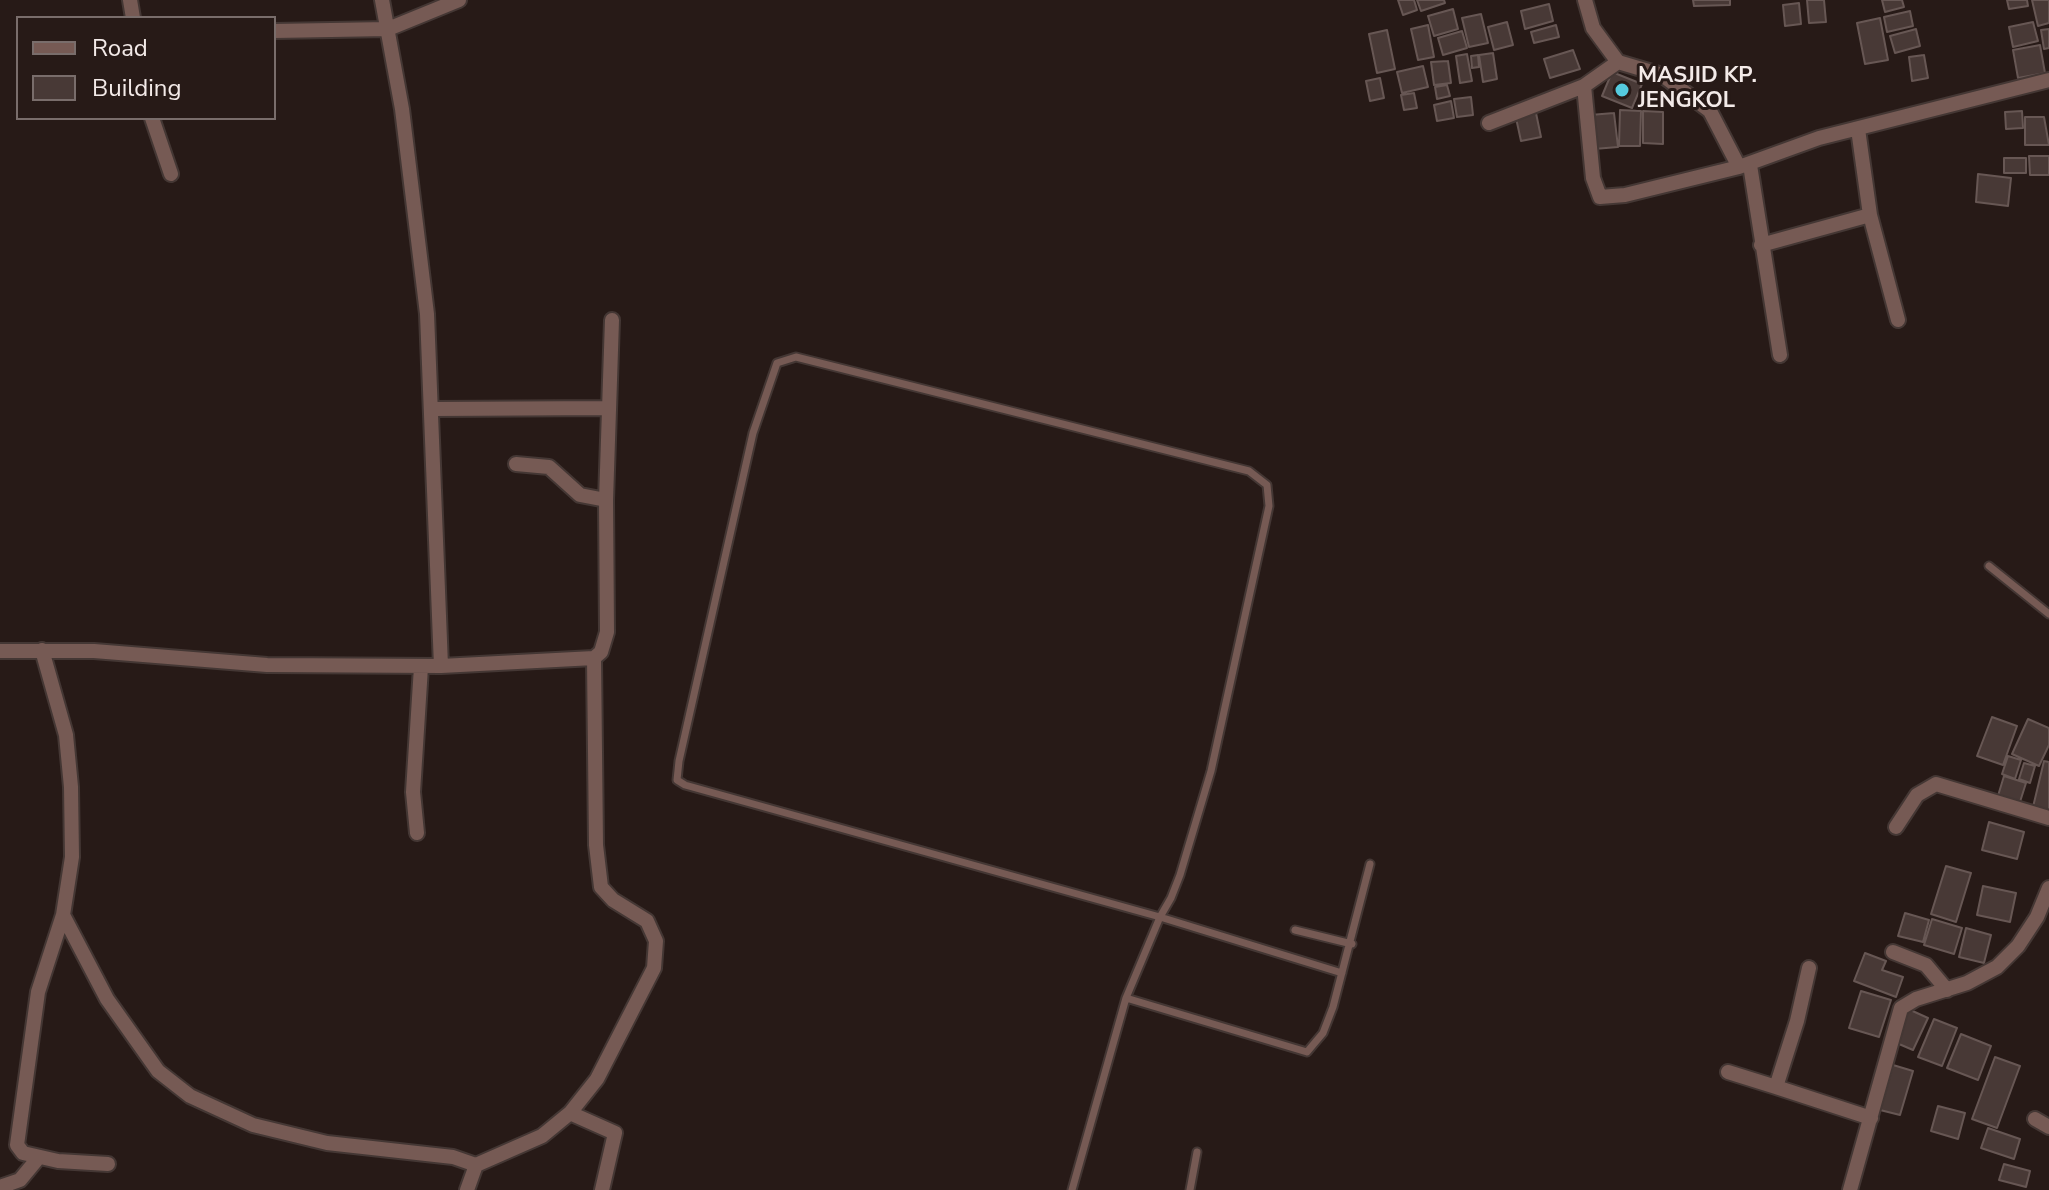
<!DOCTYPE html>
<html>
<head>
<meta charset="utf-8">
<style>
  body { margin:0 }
  #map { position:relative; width:2049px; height:1190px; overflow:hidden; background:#271a17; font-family:"Nunito Sans",sans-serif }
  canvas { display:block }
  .legend { position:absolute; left:16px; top:16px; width:260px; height:104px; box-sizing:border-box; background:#271a17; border:2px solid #796d6b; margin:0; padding:10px 14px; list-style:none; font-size:24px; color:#f3eae8 }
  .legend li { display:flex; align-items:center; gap:16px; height:40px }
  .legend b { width:40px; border:2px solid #796d6b }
</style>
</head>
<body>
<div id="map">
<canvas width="2049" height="1190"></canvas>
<ul class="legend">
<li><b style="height:10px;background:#765a54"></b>Road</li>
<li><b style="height:22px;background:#483936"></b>Building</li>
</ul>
</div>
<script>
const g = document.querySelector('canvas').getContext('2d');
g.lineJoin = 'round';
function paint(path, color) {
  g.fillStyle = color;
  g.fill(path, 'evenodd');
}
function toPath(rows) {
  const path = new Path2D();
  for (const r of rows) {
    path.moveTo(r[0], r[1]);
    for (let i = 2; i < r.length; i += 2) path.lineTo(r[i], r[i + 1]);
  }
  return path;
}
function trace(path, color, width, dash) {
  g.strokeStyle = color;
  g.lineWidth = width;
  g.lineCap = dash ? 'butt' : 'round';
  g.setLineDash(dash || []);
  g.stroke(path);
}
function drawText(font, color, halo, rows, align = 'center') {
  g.font = font + ' "Nunito Sans",sans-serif';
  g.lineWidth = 6;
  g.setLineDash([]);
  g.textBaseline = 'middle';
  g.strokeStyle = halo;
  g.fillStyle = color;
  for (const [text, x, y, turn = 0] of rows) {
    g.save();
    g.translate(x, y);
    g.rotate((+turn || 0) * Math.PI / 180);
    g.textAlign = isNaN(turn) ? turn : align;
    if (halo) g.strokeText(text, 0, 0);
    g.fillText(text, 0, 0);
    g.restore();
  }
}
const building = toPath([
  [1398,0,1414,0,1417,10,1403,15,1398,0],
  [1417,0,1444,0,1445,3,1421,11,1417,0],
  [1693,0,1730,0,1730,5,1694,6,1693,0],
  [1807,0,1824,0,1826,22,1809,23,1807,0],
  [1882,0,1902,0,1904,7,1885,12,1882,0],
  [2007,0,2027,0,2028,6,2009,9,2007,0],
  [2032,0,2049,0,2049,23,2038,26,2032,0],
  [1799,3,1801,24,1785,26,1783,5,1799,3],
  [1549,4,1553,21,1525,29,1521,11,1549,4],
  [1453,9,1458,29,1434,36,1428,16,1453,9],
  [1910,11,1913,26,1887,32,1884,17,1910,11],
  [1481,14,1488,43,1469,47,1462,18,1481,14],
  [1880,18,1888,60,1865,64,1857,23,1880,18],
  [1507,22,1513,45,1494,50,1488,27,1507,22],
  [2033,22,2038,41,2013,47,2009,27,2033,22],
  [1428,25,1434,57,1418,60,1411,29,1428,25],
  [1556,25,1559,37,1534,43,1531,32,1556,25],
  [1916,29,1920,46,1895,53,1890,36,1916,29],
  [2049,29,2049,48,2044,49,2041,30,2049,29],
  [1387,30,1395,69,1377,73,1369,34,1387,30],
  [1462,31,1467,48,1443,55,1438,38,1462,31],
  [2040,45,2045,73,2018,78,2013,50,2040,45],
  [1573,50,1580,69,1550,78,1544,59,1573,50],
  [1493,53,1497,79,1483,82,1479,55,1493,53],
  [1467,54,1472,81,1460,83,1456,56,1467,54],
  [1478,55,1479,67,1472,68,1471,56,1478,55],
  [1924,55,1928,78,1912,81,1909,57,1924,55],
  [1448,61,1451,83,1434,85,1431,62,1448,61],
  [1423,66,1428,87,1402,93,1397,72,1423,66],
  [1612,72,1642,84,1632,108,1602,96,1612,72],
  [1380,78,1384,98,1370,101,1366,81,1380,78],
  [1447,85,1450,96,1437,99,1435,87,1447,85],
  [1414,93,1417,108,1404,110,1401,95,1414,93],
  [1471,97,1473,115,1457,117,1454,99,1471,97],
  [1451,101,1454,118,1437,121,1434,105,1451,101],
  [1620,110,1641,111,1640,146,1619,146,1620,110],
  [1643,111,1663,112,1663,144,1643,143,1643,111],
  [2022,111,2023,128,2006,129,2005,112,2022,111],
  [1536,113,1541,137,1521,141,1516,118,1536,113],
  [1614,113,1618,147,1594,149,1590,115,1614,113],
  [2025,117,2044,117,2049,145,2025,145,2025,117],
  [2029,156,2049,156,2049,175,2030,175,2029,156],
  [2004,158,2026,158,2026,173,2004,173,2004,158],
  [1978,174,2011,178,2008,206,1976,202,1978,174],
  [1992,717,2017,726,2003,765,1977,756,1992,717],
  [2028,719,2049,728,2049,745,2039,766,2012,754,2028,719],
  [2008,756,2021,760,2015,779,2002,774,2008,756],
  [2044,761,2049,762,2049,811,2033,807,2044,761],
  [2024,763,2035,766,2030,783,2019,779,2024,763],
  [2004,776,2026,783,2019,805,1997,799,2004,776],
  [1989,822,2024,832,2017,859,1982,850,1989,822],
  [1946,866,1971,873,1956,922,1931,914,1946,866],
  [1983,886,2016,893,2010,922,1977,915,1983,886],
  [1905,913,1929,920,1923,942,1898,936,1905,913],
  [1932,919,1962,928,1954,954,1924,945,1932,919],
  [1966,928,1991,935,1984,963,1959,957,1966,928],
  [1865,953,1886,961,1882,970,1903,977,1896,997,1854,981,1865,953],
  [1861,991,1891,1000,1879,1037,1849,1028,1861,991],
  [1906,1008,1928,1018,1913,1050,1892,1041,1906,1008],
  [1934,1019,1957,1028,1942,1066,1918,1057,1934,1019],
  [1961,1034,1991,1046,1978,1080,1947,1068,1961,1034],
  [1995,1057,2020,1066,1997,1128,1972,1119,1995,1057],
  [1893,1065,1913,1071,1900,1115,1880,1110,1893,1065],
  [1938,1106,1965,1113,1958,1139,1931,1131,1938,1106],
  [1988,1128,2020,1139,2014,1159,1981,1148,1988,1128],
  [2004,1164,2030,1171,2026,1187,1999,1180,2004,1164]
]);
paint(building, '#483936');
trace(building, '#675754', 2);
const service = toPath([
  [1989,566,2049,614],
  [1295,930,1352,944],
  [1126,998,1307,1052,1323,1033,1333,1007,1370,864],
  [1072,1190,1126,998,1160,917,1171,898,1180,875,1211,771,1269,506,1267,485,1249,471,796,357,777,363,753,433,679,761,677,780,685,785,1160,917,1342,973],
  [1190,1190,1197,1152]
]);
const minor = toPath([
  [130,0,133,18],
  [1585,0,1593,28,1618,62,1662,75,1710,111,1739,167,1819,138,2049,80],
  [274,31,388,29,459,0],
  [1584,86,1593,178,1600,197,1625,195,1739,167],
  [152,118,171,174],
  [1489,123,1584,86,1618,62],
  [1858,129,1870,215,1898,320],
  [1750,165,1780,355],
  [1761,245,1870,215],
  [433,409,609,408],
  [516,464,549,467,580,495,606,500],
  [42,650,66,735,71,787,72,857,63,915,107,999,158,1071,190,1096,253,1125,327,1143,453,1157,476,1165],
  [0,651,94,651,267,665,441,666,427,314,402,109,382,0],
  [594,658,601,652,607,632,606,500,612,320],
  [441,666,594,658,596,845,601,887,613,900,647,921,656,941,654,968,597,1079,570,1113,542,1136,476,1165,467,1190],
  [1896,827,1917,795,1936,784,2049,818],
  [417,833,413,792,421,667],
  [63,915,38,992,17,1145,23,1153,58,1161,108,1164],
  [1893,952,1926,965,1947,990],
  [1809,968,1797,1021,1776,1087,1871,1118],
  [1728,1072,1776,1087],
  [570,1113,615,1133,602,1190],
  [2035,1119,2049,1127],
  [0,1187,20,1180,39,1157],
  [1850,1190,1901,1008,1916,999,1967,983,1997,967,2018,946,2037,917,2049,888]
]);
trace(service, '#443734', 11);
trace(minor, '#443734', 18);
trace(service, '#765a54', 7);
trace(minor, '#765a54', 14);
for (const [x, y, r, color] of [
  [1622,90,8,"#55cade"]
]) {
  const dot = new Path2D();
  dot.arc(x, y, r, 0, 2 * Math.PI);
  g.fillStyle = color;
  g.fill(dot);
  trace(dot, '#271a17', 3);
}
drawText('bold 22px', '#f3eae8', '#271a17', [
  ["MASJID KP.",1638,77],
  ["JENGKOL",1638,102]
], 'left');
</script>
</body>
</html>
